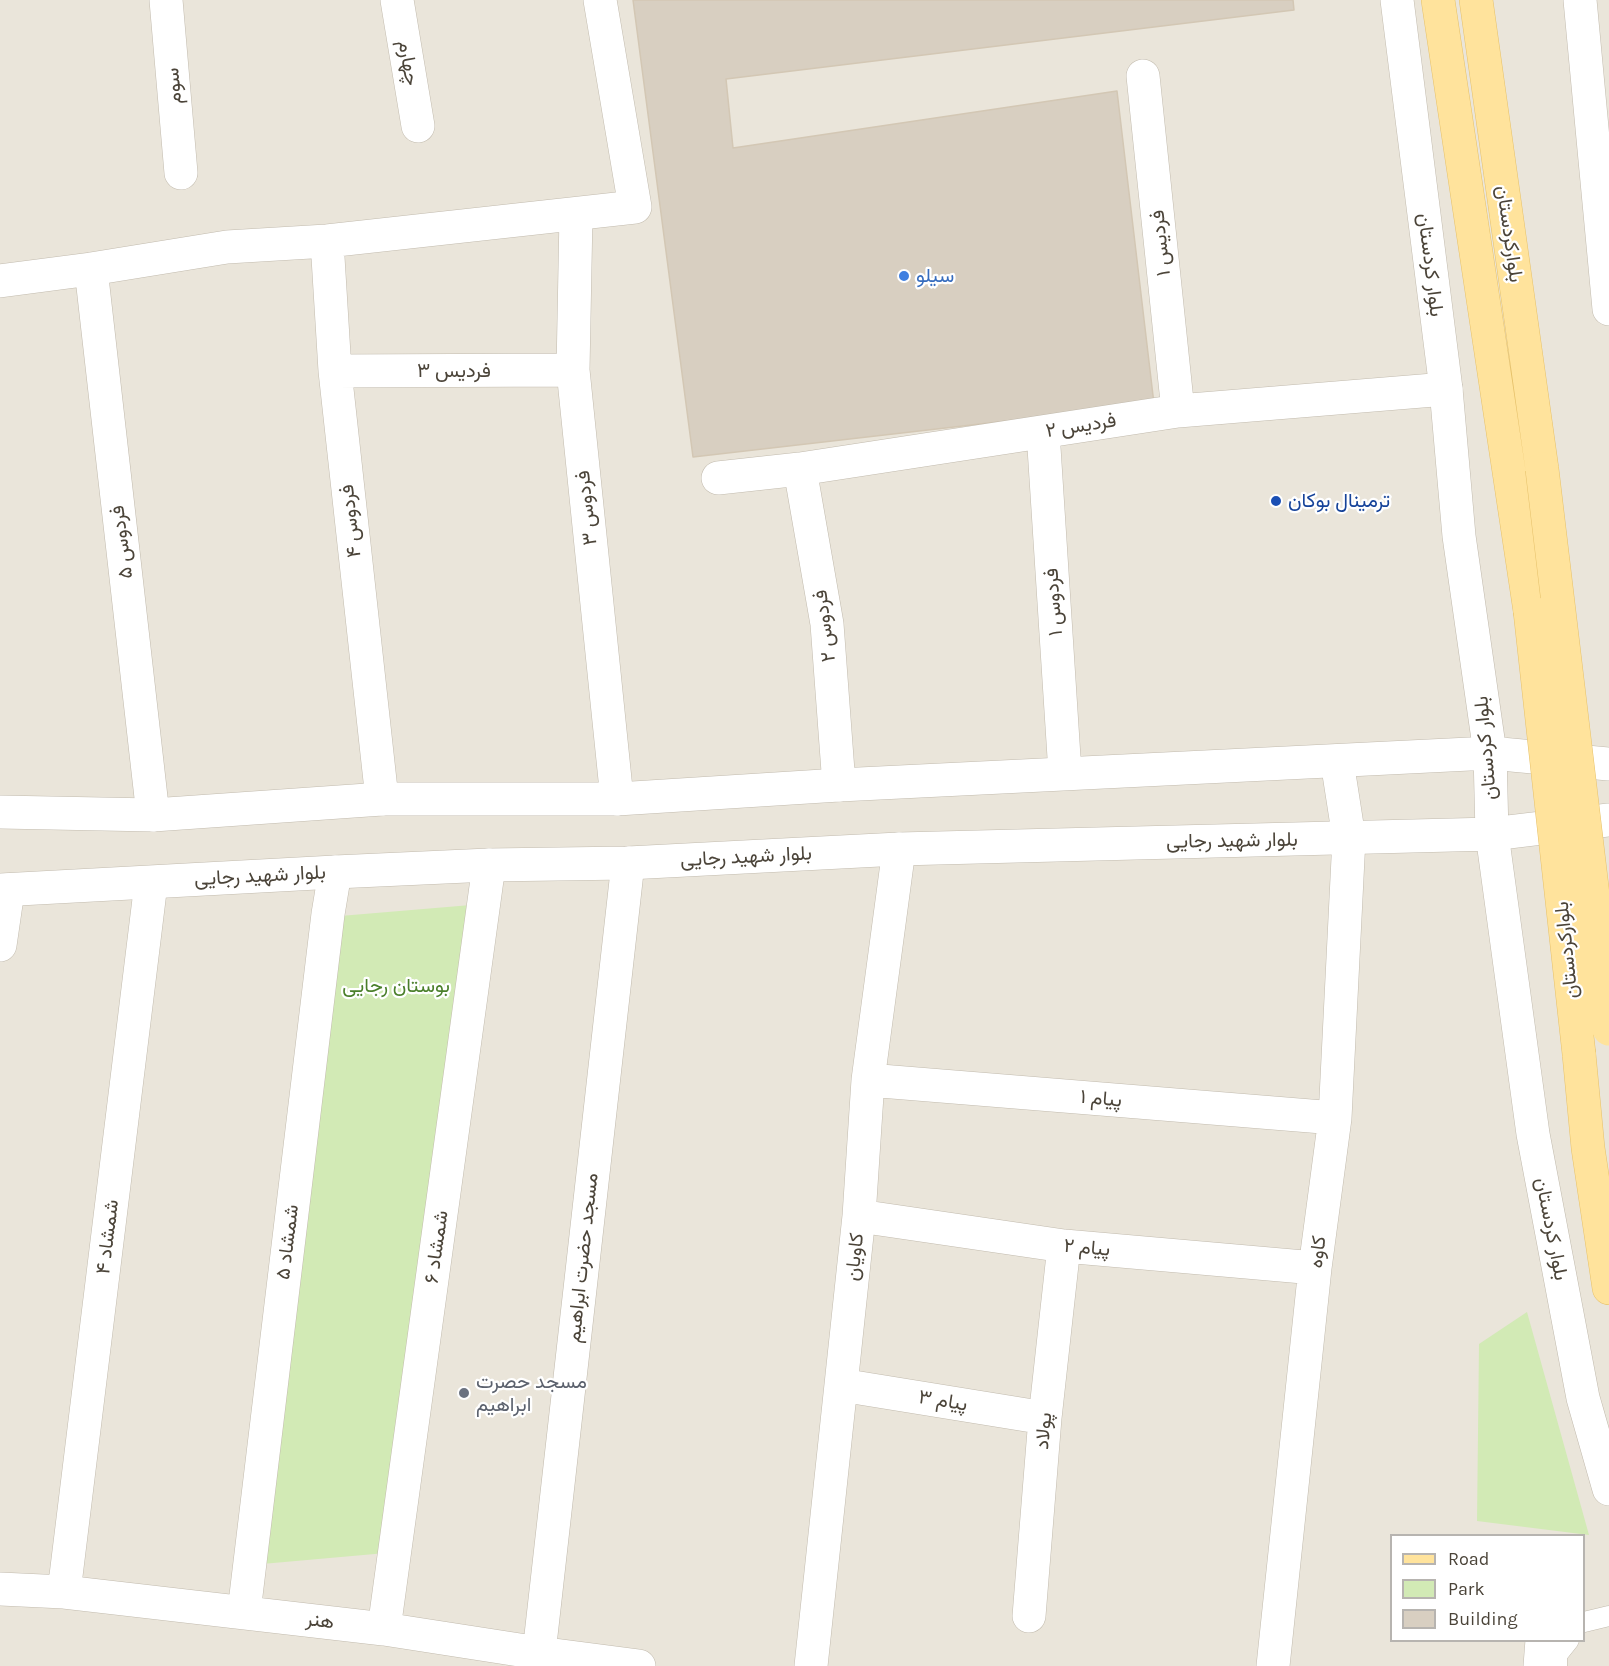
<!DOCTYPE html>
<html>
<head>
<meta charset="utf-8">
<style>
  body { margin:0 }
  #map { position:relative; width:1609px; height:1666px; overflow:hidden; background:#f6f3ec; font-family:Karla,sans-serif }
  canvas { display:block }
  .legend { position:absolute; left:1390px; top:1534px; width:195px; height:108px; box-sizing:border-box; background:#fff; border:2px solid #b7b4b0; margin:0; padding:8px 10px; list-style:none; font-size:18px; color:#4b4439 }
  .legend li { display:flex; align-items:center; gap:12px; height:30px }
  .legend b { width:30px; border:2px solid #b7b4b0 }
</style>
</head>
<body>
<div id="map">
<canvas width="1609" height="1666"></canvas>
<ul class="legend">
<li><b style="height:8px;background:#ffe39c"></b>Road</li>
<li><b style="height:16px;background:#d2eab5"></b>Park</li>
<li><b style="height:16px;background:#d8cfc1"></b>Building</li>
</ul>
</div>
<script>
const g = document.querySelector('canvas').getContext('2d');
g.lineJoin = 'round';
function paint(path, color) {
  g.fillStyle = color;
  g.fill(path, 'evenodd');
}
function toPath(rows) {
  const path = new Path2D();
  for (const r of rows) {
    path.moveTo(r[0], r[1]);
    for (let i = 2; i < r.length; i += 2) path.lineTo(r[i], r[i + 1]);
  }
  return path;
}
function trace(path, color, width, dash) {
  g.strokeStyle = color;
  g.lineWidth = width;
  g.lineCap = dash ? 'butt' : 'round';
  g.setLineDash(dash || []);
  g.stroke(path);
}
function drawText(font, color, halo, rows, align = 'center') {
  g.font = font + ' Karla,Vazirmatn,sans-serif';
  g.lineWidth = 4.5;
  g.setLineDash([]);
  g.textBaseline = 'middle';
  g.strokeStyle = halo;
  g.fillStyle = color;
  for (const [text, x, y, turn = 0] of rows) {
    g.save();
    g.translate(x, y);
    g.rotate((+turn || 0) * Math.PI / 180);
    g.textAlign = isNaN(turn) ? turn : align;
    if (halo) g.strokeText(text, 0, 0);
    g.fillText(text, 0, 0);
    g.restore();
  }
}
paint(toPath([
  [0,0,1609,0,1609,1666,0,1666],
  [1392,1536,1584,1536,1584,1640,1392,1640]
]), '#eae5da');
paint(toPath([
  [471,905,386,1553,262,1564,340,916],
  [1527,1312,1589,1535,1477,1521,1479,1344]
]), '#d2eab5');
const building = toPath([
  [633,0,1293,0,1294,10,726,79,733,148,1117,91,1154,404,693,457,633,0]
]);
paint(building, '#d8cfc1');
trace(building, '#d3c7b4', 1.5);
const service = toPath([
  [1584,1622,1609,1616],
  [1557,1666,1557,1655,1569,1640]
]);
const minor = toPath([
  [166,0,181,173],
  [397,0,418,126],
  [1143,76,1178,411],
  [576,215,573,370,617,799],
  [327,241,335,371,382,799],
  [91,269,153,815],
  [0,281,91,269,227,247,327,241,635,207,600,0],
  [335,371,573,370],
  [1043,432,1065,773],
  [800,469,827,624,839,785],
  [718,478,800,469,1178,411,1446,389],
  [0,945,8,890],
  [868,1080,1335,1118],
  [859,1216,1064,1246,1315,1268],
  [841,1385,1045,1418],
  [0,1589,64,1592,384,1629,539,1653,639,1666],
  [64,1592,151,883],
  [244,1612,328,914,335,872],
  [1029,1616,1045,1418,1064,1246],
  [384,1629,489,865],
  [539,1653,628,863],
  [811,1666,859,1216,868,1080,899,849],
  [1273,1666,1315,1268,1335,1118,1349,838,1337,761],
  [1540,1666,1542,1640]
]);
const tertiary = toPath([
  [1397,0,1446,389,1459,536,1490,753,1492,834,1533,1134,1583,1398,1609,1489],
  [1580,0,1609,309],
  [0,812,153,815,382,799,617,799,839,785,1490,753,1609,764],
  [0,890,335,872,489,865,628,863,899,849,1492,834,1609,820]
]);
const primary = toPath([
  [1438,0,1530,611],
  [1476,0,1542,469],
  [1579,1054,1588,1148,1609,1288]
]);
trace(service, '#c2bbae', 21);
trace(minor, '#c2bbae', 34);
trace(tertiary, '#c2bbae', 34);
trace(primary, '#e6c16a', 34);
trace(service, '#fff', 20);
trace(minor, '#fff', 33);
trace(tertiary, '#fff', 33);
trace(primary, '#ffe39c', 33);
const primaryBridge = toPath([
  [1542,469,1609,1029],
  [1530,611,1579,1054]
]);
trace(primaryBridge, '#e6c16a', 34, []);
trace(primaryBridge, '#ffe39c', 33);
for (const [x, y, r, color] of [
  [904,276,6,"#3f7fe0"],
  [1276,501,6,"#1a4fb4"],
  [464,1393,6,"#6b7280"]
]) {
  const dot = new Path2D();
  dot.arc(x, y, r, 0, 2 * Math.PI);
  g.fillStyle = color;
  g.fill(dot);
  trace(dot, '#fff', 2);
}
drawText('20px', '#4b4439', '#fff', [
  ["چهارم",408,63,80],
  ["سوم",174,86,-95],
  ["بلوارکردستان",1509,234,82],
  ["فردیس ۱",1161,243,-96],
  ["بلوار کردستان",1430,265,83],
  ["فردیس ۳",454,371],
  ["فردیس ۲",1081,426,-9],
  ["فردوس ۳",587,508,-96],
  ["فردوس ۴",351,521,-96],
  ["فردوس ۵",122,542,-97],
  ["فردوس ۱",1054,602,-94],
  ["فردوس ۲",825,626,-97],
  ["بلوار کردستان",1486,748,-95],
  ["بلوار شهید رجایی",1232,841,-1],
  ["بلوار شهید رجایی",746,857,-3],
  ["بلوار شهید رجایی",260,876,-3],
  ["بلوارکردستان",1567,950,-96],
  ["پیام ۱",1101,1099,5],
  ["بلوار کردستان",1551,1229,79],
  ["شمشاد ۴",108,1237,-83],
  ["شمشاد ۵",288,1242,-83],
  ["شمشاد ۶",437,1247,-82],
  ["پیام ۲",1087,1248,5],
  ["کاوه",1318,1252,-83],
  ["کاویان",855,1257,-84],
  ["مسجد حضرت ابراهیم",583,1258,-84],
  ["پیام ۳",943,1401,9],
  ["پولاد",1044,1431,-85],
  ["هنر",320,1621,7]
]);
drawText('20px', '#366cbe', '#fff', [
  ["سیلو",916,276]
], 'left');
drawText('20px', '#164399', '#fff', [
  ["ترمینال بوکان",1288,501]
], 'left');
drawText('20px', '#4a7f2a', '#fff', [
  ["بوستان رجایی",396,986]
]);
drawText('20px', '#5b616d', '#fff', [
  ["مسجد حصرت",476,1382],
  ["ابراهیم",476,1405]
], 'left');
</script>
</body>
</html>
